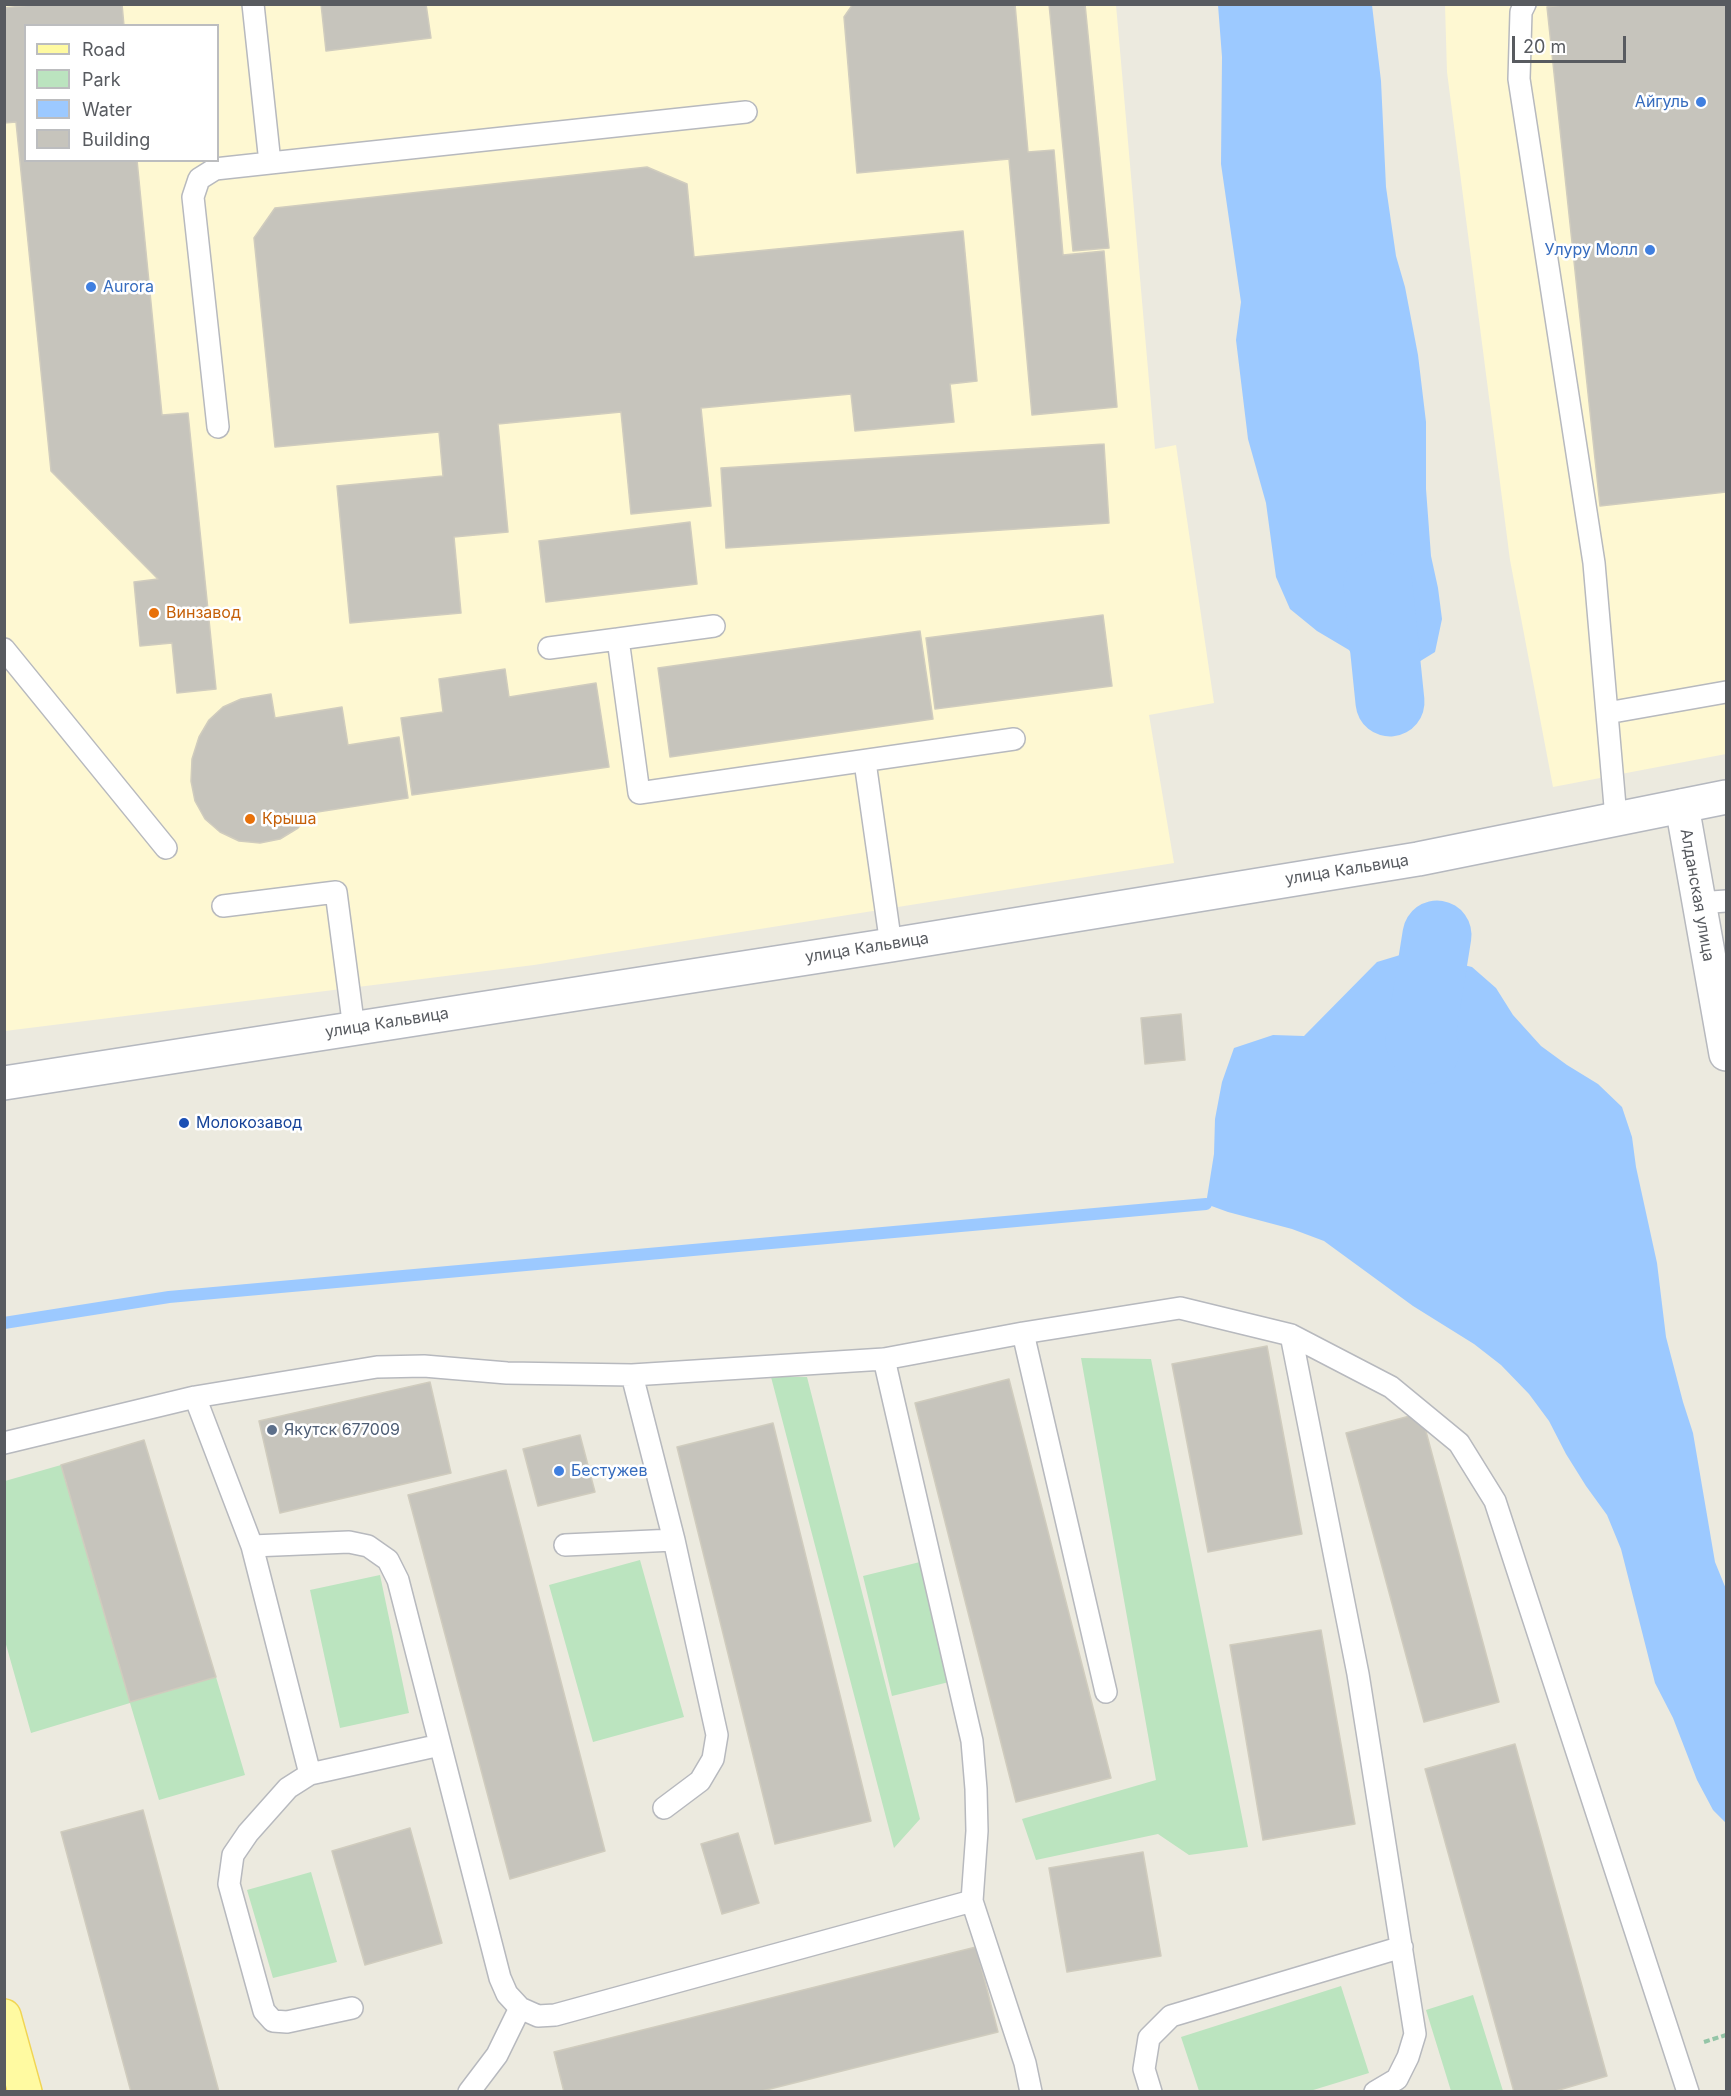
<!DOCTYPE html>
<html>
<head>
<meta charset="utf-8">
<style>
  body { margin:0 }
  #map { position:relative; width:1731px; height:2096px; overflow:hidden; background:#eceadf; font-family:Inter,sans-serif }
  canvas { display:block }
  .frame { position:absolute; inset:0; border:6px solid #585b60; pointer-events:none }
  .legend { position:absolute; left:24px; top:24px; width:195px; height:138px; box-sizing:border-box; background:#fff; border:2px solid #bcbdbf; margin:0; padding:8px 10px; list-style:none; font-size:18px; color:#585b60 }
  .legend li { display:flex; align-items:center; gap:12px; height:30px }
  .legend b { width:30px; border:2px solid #bcbdbf }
  .scale { position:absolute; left:1512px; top:36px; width:114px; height:27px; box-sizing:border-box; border:3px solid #585b60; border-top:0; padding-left:8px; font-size:18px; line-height:21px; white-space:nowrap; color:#585b60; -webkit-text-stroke:4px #fff; paint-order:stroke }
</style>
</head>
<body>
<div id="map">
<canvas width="1731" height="2096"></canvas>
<div class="frame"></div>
<ul class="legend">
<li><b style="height:8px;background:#fffaa1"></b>Road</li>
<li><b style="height:16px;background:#bbe4bf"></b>Park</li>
<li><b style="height:16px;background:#9cc9ff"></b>Water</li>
<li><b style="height:16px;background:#c6c4bc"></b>Building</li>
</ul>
<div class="scale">20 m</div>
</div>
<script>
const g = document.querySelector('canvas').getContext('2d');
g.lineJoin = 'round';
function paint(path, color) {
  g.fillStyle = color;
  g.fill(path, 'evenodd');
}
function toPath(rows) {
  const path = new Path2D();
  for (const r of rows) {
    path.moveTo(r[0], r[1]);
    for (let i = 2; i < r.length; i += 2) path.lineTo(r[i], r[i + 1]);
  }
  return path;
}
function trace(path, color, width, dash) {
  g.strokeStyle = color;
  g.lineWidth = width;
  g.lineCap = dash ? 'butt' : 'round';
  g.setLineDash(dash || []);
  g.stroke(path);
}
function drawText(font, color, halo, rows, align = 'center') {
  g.font = font + ' Inter,sans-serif';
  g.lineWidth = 5;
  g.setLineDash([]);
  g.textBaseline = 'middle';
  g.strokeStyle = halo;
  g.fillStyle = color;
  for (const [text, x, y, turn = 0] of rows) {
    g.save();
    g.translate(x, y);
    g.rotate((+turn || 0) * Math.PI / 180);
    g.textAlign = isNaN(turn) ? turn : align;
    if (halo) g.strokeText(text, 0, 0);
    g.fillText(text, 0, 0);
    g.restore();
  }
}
paint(toPath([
  [4,5,1116,5,1155,449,1176,445,1214,703,1149,715,1174,863,534,965,5,1031],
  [26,26,218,26,218,160,26,160],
  [1445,5,1726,5,1726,754,1553,787,1510,560,1447,72]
]), '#fef8d2');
paint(toPath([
  [1081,1358,1151,1359,1248,1847,1189,1855,1158,1834,1036,1860,1022,1819,1156,1780],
  [771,1377,807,1377,920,1819,894,1848],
  [61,1465,130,1702,216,1677,245,1775,159,1800,130,1703,31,1733,5,1641,5,1481],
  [640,1560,684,1717,593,1742,549,1585],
  [920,1562,949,1682,892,1696,863,1576],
  [380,1575,409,1713,340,1728,310,1590],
  [311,1872,337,1962,273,1978,247,1890],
  [1341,1986,1369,2073,1310,2091,1199,2091,1181,2037],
  [1473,1995,1503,2091,1451,2091,1426,2010]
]), '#bbe4bf');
paint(toPath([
  [1218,5,1372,5,1381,81,1386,187,1396,256,1405,287,1418,355,1426,422,1426,489,1431,556,1438,588,1442,619,1435,652,1375,689,1349,650,1317,631,1290,609,1276,577,1266,503,1248,439,1236,340,1241,302,1221,164,1222,57],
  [1410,952,1472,967,1496,988,1513,1015,1541,1046,1567,1065,1598,1084,1622,1107,1632,1137,1636,1167,1657,1263,1666,1337,1683,1402,1693,1433,1715,1562,1726,1589,1726,1823,1713,1810,1697,1780,1673,1718,1655,1683,1621,1549,1607,1515,1586,1486,1566,1454,1549,1421,1529,1394,1501,1365,1474,1344,1413,1306,1324,1241,1292,1229,1228,1212,1206,1204,1214,1154,1215,1119,1222,1082,1234,1048,1273,1035,1304,1036,1377,962]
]), '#9cc9ff');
trace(toPath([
  [4,1323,169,1297,1206,1204]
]), '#9cc9ff', 12);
trace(toPath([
  [1378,585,1390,702],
  [1425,1050,1420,1041,1437,935]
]), '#9cc9ff', 69);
const building = toPath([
  [39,4,122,4,124,26,26,26,26,160,137,160,162,415,188,413,216,689,177,693,172,643,140,646,134,582,158,579,51,471,16,122,4,123,4,8,39,4],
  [321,4,426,4,431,38,326,51,321,4],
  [853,4,1015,4,1028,152,1054,150,1063,255,1104,251,1117,407,1032,415,1009,159,857,173,844,17,853,4],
  [1049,4,1085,4,1109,248,1073,251,1049,4],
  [1570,4,1726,4,1726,492,1600,506,1547,7,1570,4],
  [647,167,687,184,694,257,963,231,977,381,950,384,954,422,855,431,851,394,701,408,711,506,631,514,621,412,498,424,508,532,454,537,461,613,350,623,337,486,443,476,439,432,275,447,254,238,275,208,647,167],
  [1104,444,1109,523,726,548,721,468,1104,444],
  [690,522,697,584,546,602,539,541,690,522],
  [1103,615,1112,686,935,709,926,638,1103,615],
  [920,631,933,719,670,757,658,668,920,631],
  [505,669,509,697,596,683,609,767,412,795,401,718,443,712,439,679,505,669],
  [271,694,275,718,342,707,348,745,399,737,408,798,311,813,298,828,280,839,260,843,239,841,220,832,205,819,195,801,191,781,192,759,199,737,209,720,223,707,241,699,271,694],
  [1181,1014,1185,1060,1145,1064,1141,1018,1181,1014],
  [1267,1346,1302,1534,1208,1552,1172,1364,1267,1346],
  [1009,1379,1111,1778,1016,1802,915,1403,1009,1379],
  [430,1382,451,1473,280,1513,259,1421,430,1382],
  [1421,1413,1499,1702,1424,1722,1346,1433,1421,1413],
  [773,1423,871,1821,775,1844,677,1447,773,1423],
  [580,1435,595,1492,538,1506,523,1449,580,1435],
  [144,1440,216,1677,130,1702,61,1465,144,1440],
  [506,1470,605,1851,510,1879,408,1495,506,1470],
  [1321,1630,1355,1824,1263,1840,1230,1645,1321,1630],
  [1515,1744,1607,2076,1552,2092,1514,2092,1425,1769,1515,1744],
  [143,1810,219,2092,131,2092,61,1832,143,1810],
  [410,1828,442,1943,365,1965,332,1851,410,1828],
  [738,1833,759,1903,722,1914,701,1844,738,1833],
  [1143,1852,1161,1956,1067,1972,1049,1868,1143,1852],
  [976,1947,998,2032,758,2092,564,2092,554,2052,976,1947]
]);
paint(building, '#c6c4bc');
trace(building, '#d0ccbe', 1.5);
const lane = toPath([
  [1525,4,1521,12,1519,79,1594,563,1616,818],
  [270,163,746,112],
  [218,427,193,197,199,179,215,169,270,163,253,4],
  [618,639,714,626],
  [549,648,618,639,639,793,1014,739],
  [4,649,166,848],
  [1607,713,1726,692],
  [865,762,891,945],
  [1698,903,1726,901],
  [223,906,336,892,354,1029],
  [1023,1333,1106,1692],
  [1291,1335,1358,1674,1415,2034,1408,2057,1397,2079,1375,2092],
  [884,1359,972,1741,976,1789,977,1831,972,1901],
  [195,1397,252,1546,310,1774,288,1788,248,1833,233,1855,229,1884,264,2011,273,2021,287,2022,352,2008],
  [4,1443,195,1397,377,1367,424,1366,507,1373,632,1375,884,1359,1023,1333,1180,1308,1291,1335,1391,1387,1459,1443,1495,1501,1688,2092],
  [565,1545,674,1540,632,1375],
  [252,1546,349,1542,368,1546,388,1560,398,1580,500,1978,507,1994,520,2008,538,2016,555,2015,972,1901,1025,2063,1031,2092],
  [310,1774,440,1745],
  [664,1808,700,1781,713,1759,717,1735,674,1540],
  [469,2092,497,2055,520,2008],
  [1151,2092,1144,2069,1149,2038,1171,2016,1402,1947]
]);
const street = toPath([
  [1682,806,1726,1054]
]);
const secondary = toPath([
  [4,1083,891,945,1418,859,1726,797]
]);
const primary = toPath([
  [4,2016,25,2092]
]);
trace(lane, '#b7b9be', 24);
trace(street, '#b7b9be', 36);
trace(secondary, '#b5b8bf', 36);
trace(primary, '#f1d553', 36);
trace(toPath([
  [1704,2042,1726,2035]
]), '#94c5a7', 4, [6, 3]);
trace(lane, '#fff', 21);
trace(street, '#fff', 33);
trace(secondary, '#fff', 33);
trace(primary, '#fffaa1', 33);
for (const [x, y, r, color] of [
  [1701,102,6,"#3f7fe0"],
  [1650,250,6,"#3f7fe0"],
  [91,287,6,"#3f7fe0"],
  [154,613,6,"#e8710a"],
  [250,819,6,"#e8710a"],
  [184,1123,6,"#1a4fb4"],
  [272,1430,6,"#5c6f8a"],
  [559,1471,6,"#3f7fe0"]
]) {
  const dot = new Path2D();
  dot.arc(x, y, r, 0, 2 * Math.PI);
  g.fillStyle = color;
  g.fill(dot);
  trace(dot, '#fff', 2);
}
drawText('16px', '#366cbe', '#fff', [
  ["Айгуль",1689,102],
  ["Улуру Молл",1638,250],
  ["Aurora",103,287,"left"],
  ["Бестужев",571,1471,"left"]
], 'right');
drawText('16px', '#c56008', '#fff', [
  ["Винзавод",166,613],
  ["Крыша",262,819]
], 'left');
drawText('16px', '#585b60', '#fff', [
  ["улица Кальвица",1347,870,-9],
  ["Алданская улица",1697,895,80],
  ["улица Кальвица",867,948,-9],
  ["улица Кальвица",387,1023,-9]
]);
drawText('16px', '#164399', '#fff', [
  ["Молокозавод",196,1123]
], 'left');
drawText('16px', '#4e5e75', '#fff', [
  ["Якутск 677009",284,1430]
], 'left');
</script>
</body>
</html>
